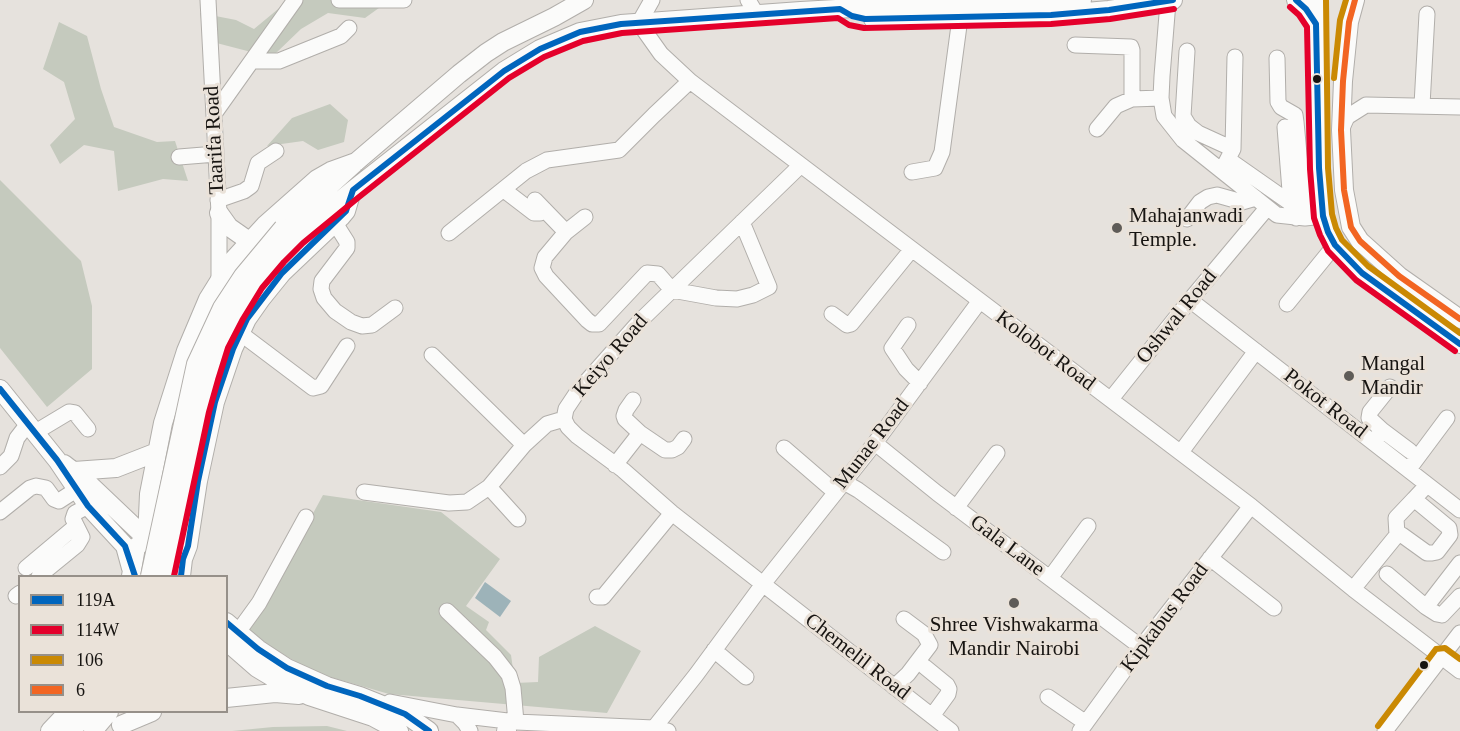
<!DOCTYPE html>
<html>
<head>
<meta charset="utf-8">
<style>
  body { margin:0 }
  #map { position:relative; width:1460px; height:731px; overflow:hidden; background:#e6e2dd; font-family:Georgia,serif }
  canvas { display:block }
  .legend { position:absolute; left:18px; top:575px; width:210px; height:138px; box-sizing:border-box; background:#eae2d9; border:2px solid #969089; margin:0; padding:8px 10px; list-style:none; font-size:18px; color:#171411 }
  .legend li { display:flex; align-items:center; gap:12px; height:30px }
  .legend b { width:30px; border:2px solid #969089 }
</style>
</head>
<body>
<div id="map">
<canvas width="1460" height="731"></canvas>
<ul class="legend">
<li><b style="height:8px;background:#0065bd"></b>119A</li>
<li><b style="height:8px;background:#e4002b"></b>114W</li>
<li><b style="height:8px;background:#ca8903"></b>106</li>
<li><b style="height:8px;background:#f26522"></b>6</li>
</ul>
</div>
<script>
const g = document.querySelector('canvas').getContext('2d');
g.lineJoin = 'round';
function paint(path, color) {
  g.fillStyle = color;
  g.fill(path, 'evenodd');
}
function toPath(rows) {
  const path = new Path2D();
  for (const r of rows) {
    path.moveTo(r[0], r[1]);
    for (let i = 2; i < r.length; i += 2) path.lineTo(r[i], r[i + 1]);
  }
  return path;
}
function trace(path, color, width, dash) {
  g.strokeStyle = color;
  g.lineWidth = width;
  g.lineCap = dash ? 'butt' : 'round';
  g.setLineDash(dash || []);
  g.stroke(path);
}
function drawText(font, color, halo, rows, align = 'center') {
  g.font = font + ' Georgia,serif';
  g.lineWidth = 6;
  g.setLineDash([]);
  g.textBaseline = 'middle';
  g.strokeStyle = halo;
  g.fillStyle = color;
  for (const [text, x, y, turn = 0] of rows) {
    g.save();
    g.translate(x, y);
    g.rotate((+turn || 0) * Math.PI / 180);
    g.textAlign = isNaN(turn) ? turn : align;
    if (halo) g.strokeText(text, 0, 0);
    g.fillText(text, 0, 0);
    g.restore();
  }
}
paint(toPath([
  [289,0,390,0,365,18,328,13,301,29,275,54,255,53,205,40,200,13,236,20,254,29],
  [59,22,87,36,101,89,114,127,157,142,175,141,188,181,163,179,118,191,114,151,84,145,60,164,50,145,75,119,64,82,43,69],
  [330,104,348,120,344,142,318,150,303,141,267,146,292,118],
  [0,180,81,261,92,306,92,369,47,407,0,348],
  [323,495,441,512,500,559,466,606,489,622,486,630,511,655,515,683,538,682,539,657,595,626,641,651,607,713,389,694,313,672,248,633],
  [327,726,347,731,232,731,273,727]
]), '#c5cabe');
paint(toPath([
  [485,582,511,601,500,617,475,598]
]), '#9db3b9');
const minor = toPath([
  [208,0,219,213,219,281],
  [339,0,404,0],
  [652,0,639,23,661,54,690,81,1251,506,1353,589,1460,671],
  [748,0,757,15],
  [1168,2,1162,76,1161,98,1164,116,1183,140,1277,215,1305,218,1323,216],
  [1075,45,1131,47,1132,50,1132,99],
  [1187,51,1183,116,1189,126,1198,133,1233,149],
  [1277,58,1278,102,1281,107,1295,115,1296,122,1305,218],
  [252,61,279,61,341,36,349,28],
  [1422,105,1427,14],
  [214,114,295,0],
  [1285,127,1290,191,1289,202,1293,207,1296,218],
  [1097,129,1116,106,1132,99,1161,98],
  [1341,130,1347,117,1366,105,1460,107],
  [179,157,216,154],
  [1229,160,1289,202],
  [800,166,640,321,578,391,566,409,564,419,568,427,577,436,623,470,672,513,951,731],
  [1222,170,1233,149,1235,57],
  [912,172,935,168,942,152,960,18],
  [504,190,534,213,540,213,545,210],
  [218,200,244,191,251,186,258,163,276,151],
  [535,200,566,232],
  [585,217,566,232,545,257,542,268,546,276,587,320,592,324,599,324,647,273,658,274,672,290,716,298,737,299,753,295,769,287,742,222],
  [1187,219,1200,202,1208,197,1217,195,1242,202,1256,198],
  [335,223,347,242,347,248,322,281,321,289,324,298,335,311,351,322,362,326,372,325,395,308],
  [449,233,526,171,547,160,619,150,654,115,690,81],
  [1190,300,1460,510],
  [1287,304,1335,245],
  [832,314,847,325,851,324,912,249],
  [908,325,892,348,906,369,920,383],
  [240,333,313,388,321,386,347,346],
  [432,355,524,445,547,424,564,419],
  [1111,399,1190,300,1267,208],
  [633,400,626,410,624,416,625,419,640,433,665,450,672,450,678,447,684,439],
  [1382,430,1410,451],
  [34,433,69,412,75,413,88,429],
  [1374,442,1382,430,1369,418,1370,412,1390,387],
  [875,443,937,493,1141,647],
  [784,448,835,492],
  [1181,452,1256,351],
  [615,465,640,433],
  [0,467,11,456,17,438,27,425],
  [1409,469,1447,418],
  [844,482,858,490,943,552],
  [489,487,518,519],
  [364,492,449,503,467,502,489,487,524,445],
  [956,508,997,453],
  [0,512,30,488,36,486,46,488,54,499,59,501,76,490],
  [1397,535,1396,518,1414,499],
  [1210,558,1274,608],
  [26,568,76,526],
  [1387,574,1426,607,1460,563],
  [39,576,77,545,82,537,73,519,75,513,88,506],
  [1050,578,1088,526],
  [1353,589,1397,535,1402,535,1427,553,1432,553,1437,552,1450,535,1449,528,1414,499,1427,485],
  [16,596,20,593],
  [597,597,603,597,672,513],
  [1426,607,1437,614,1442,615,1460,596],
  [447,611,495,657,509,675,513,688,516,722],
  [238,632,259,603,306,517],
  [714,650,746,677],
  [925,667,947,685,949,689,948,694,932,716],
  [894,687,908,674,930,645,924,634,904,619],
  [1048,697,1086,723],
  [390,702,457,715,516,722,654,728,668,731],
  [457,715,465,723,470,731],
  [654,728,696,675,763,584,875,443,979,302],
  [1080,731,1141,647,1251,506],
  [1385,731,1460,633]
]);
const major = toPath([
  [1296,0,1306,9,1316,24],
  [1317,0,1316,24,1319,168,1323,216,1328,232,1335,245,1362,273,1460,344],
  [1355,0,1349,22,1343,81,1341,130,1344,190,1351,227,1360,241,1399,276,1460,319],
  [873,19,1051,15,1109,10,1173,0],
  [219,213,229,227,249,241],
  [283,228,356,162,459,74,486,53,503,42,554,17,584,0],
  [297,236,353,190,504,71,540,49,580,32,621,24,801,11,871,7,1082,0],
  [0,389,57,460,88,506,125,546,131,568],
  [64,464,87,482,147,539,153,535],
  [74,471,116,468,157,452],
  [131,576,136,547,147,539,149,494,163,423,186,351,208,299,231,262,265,225,317,179,331,171,356,162],
  [181,576,183,559,188,546,198,481,215,402,233,349,247,319,261,299,282,273,341,217,346,211,351,194],
  [226,622,258,649,287,668,327,686,360,696,405,714,429,731],
  [226,641,257,668,282,683,309,696,373,717,399,731],
  [226,698,275,693,299,695],
  [121,725,152,712],
  [50,731,68,712],
  [71,731,88,712],
  [93,731,109,712],
  [506,731,507,730]
]);
trace(minor, '#b1aeaa', 17);
trace(major, '#b1aeaa', 20);
trace(minor, '#fbfbfa', 15);
trace(major, '#fbfbfa', 18);
const majorBridge = toPath([
  [150,576,196,364,222,308,243,276,283,228],
  [165,576,200,410,220,345,235,315,255,283,277,256,297,236]
]);
trace(majorBridge, '#b1aeaa', 20, []);
trace(majorBridge, '#fbfbfa', 18);
trace(toPath([
  [1296,0,1306,9,1316,24,1319,168,1323,216,1328,232,1335,245,1362,273,1460,344],
  [0,389,57,460,88,506,125,546,135,576],
  [181,576,183,559,188,546,198,481,215,402,233,349,247,319,282,273,346,211,353,190,504,71,540,49,580,32,621,24,840,9,852,16,865,19,1051,15,1109,10,1173,0],
  [226,622,258,649,287,668,327,686,360,696,405,714,429,731]
]), '#0065bd', 6);
trace(toPath([
  [1290,7,1299,15,1307,27,1310,169,1314,218,1320,235,1328,251,1356,280,1455,351],
  [174,576,209,412,218,380,228,348,243,319,262,288,284,262,303,243,359,197,509,78,544,57,583,41,622,33,838,18,849,25,864,28,1051,24,1110,19,1174,9]
]), '#e4002b', 6);
trace(toPath([
  [1326,0,1328,168,1332,214,1336,228,1342,240,1368,266,1460,333],
  [1334,78,1340,20,1346,0],
  [1378,726,1436,649,1445,648,1460,659]
]), '#ca8903', 6);
trace(toPath([
  [1355,0,1349,22,1343,81,1341,130,1344,190,1351,227,1360,241,1399,276,1460,319]
]), '#f26522', 6);
for (const [x, y, r, color] of [
  [1317,79,5,"#171411"],
  [1117,228,6,"#5f5c58"],
  [1349,376,6,"#5f5c58"],
  [1014,603,6,"#5f5c58"],
  [1424,665,5,"#171411"]
]) {
  const dot = new Path2D();
  dot.arc(x, y, r, 0, 2 * Math.PI);
  g.fillStyle = color;
  g.fill(dot);
  trace(dot, '#eae2d9', 2);
}
drawText('21px', '#171411', '#eae2d9', [
  ["Taarifa Road",215,140,-93],
  ["Oshwal Road",1177,317,-51],
  ["Kolobot Road",1045,351,37],
  ["Keiyo Road",611,356,-49],
  ["Pokot Road",1325,404,38],
  ["Munae Road",872,444,-52],
  ["Gala Lane",1007,546,37],
  ["Kipkabus Road",1165,618,-53],
  ["Chemelil Road",857,657,38]
]);
drawText('21px', '#171411', '#eae2d9', [
  ["Mahajanwadi",1129,216],
  ["Temple.",1129,240],
  ["Mangal",1361,364],
  ["Mandir",1361,388],
  ["Shree Vishwakarma",1014,625,"center"],
  ["Mandir Nairobi",1014,649,"center"]
], 'left');
</script>
</body>
</html>
